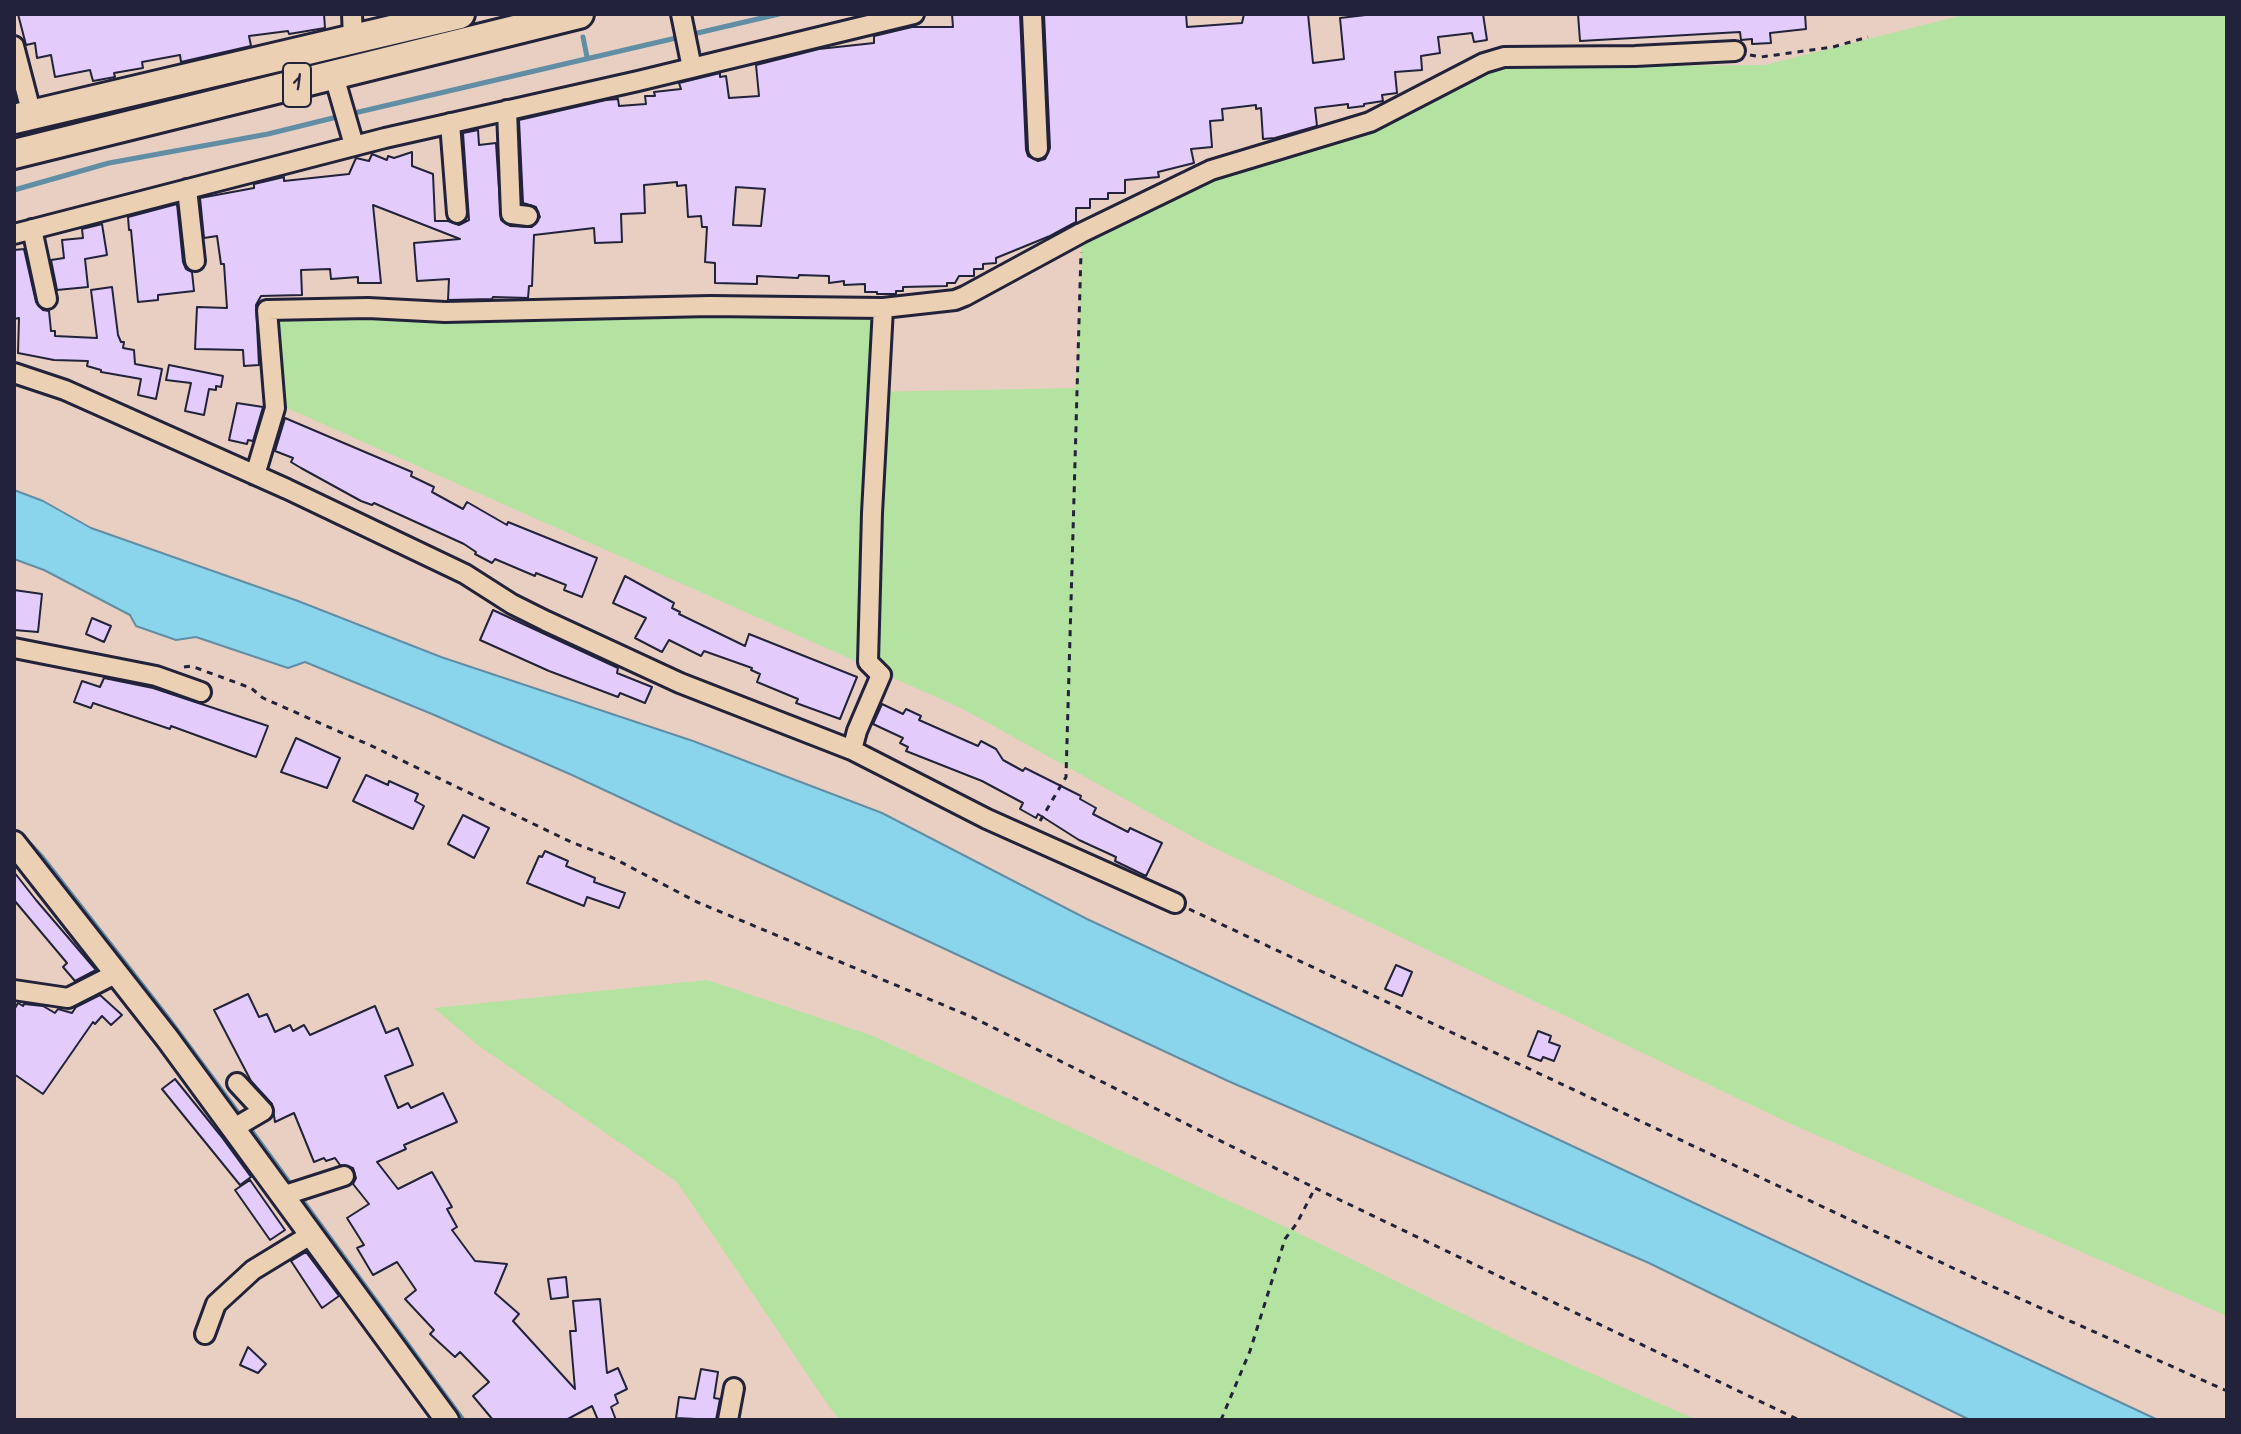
<!DOCTYPE html>
<html>
<head>
<meta charset="utf-8">
<style>
  body { margin:0 }
  #map { position:relative; width:2241px; height:1434px; overflow:hidden; background:#e9cfc1; font-family:"Indie Flower",sans-serif }
  canvas { display:block }
  .frame { position:absolute; inset:0; border:16px solid #22223b; pointer-events:none }
</style>
</head>
<body>
<div id="map">
<canvas width="2241" height="1434"></canvas>
<div class="frame"></div>
</div>
<script>
const g = document.querySelector('canvas').getContext('2d');
g.lineJoin = 'round';
function paint(path, color) {
  g.fillStyle = color;
  g.fill(path, 'evenodd');
}
function toPath(rows) {
  const path = new Path2D();
  for (const r of rows) {
    path.moveTo(r[0], r[1]);
    for (let i = 2; i < r.length; i += 2) path.lineTo(r[i], r[i + 1]);
  }
  return path;
}
function trace(path, color, width, dash) {
  g.strokeStyle = color;
  g.lineWidth = width;
  g.lineCap = dash ? 'butt' : 'round';
  g.setLineDash(dash || []);
  g.stroke(path);
}
function drawText(font, color, halo, rows, align = 'center') {
  g.font = font + ' "Indie Flower",sans-serif';
  g.lineWidth = 6;
  g.setLineDash([]);
  g.textBaseline = 'middle';
  g.strokeStyle = halo;
  g.fillStyle = color;
  for (const [text, x, y, turn = 0] of rows) {
    g.save();
    g.translate(x, y);
    g.rotate((+turn || 0) * Math.PI / 180);
    g.textAlign = isNaN(turn) ? turn : align;
    if (halo) g.strokeText(text, 0, 0);
    g.fillText(text, 0, 0);
    g.restore();
  }
}
paint(toPath([
  [1967,14,2227,14,2227,1316,1789,1123,1204,843,963,709,285,407,272,316,870,316,868,392,1076,388,1082,239,1202,177,1368,127,1483,67,1765,65],
  [707,980,873,1036,1292,1230,1520,1342,1697,1420,841,1420,830,1408,677,1182,479,1046,434,1008]
]), '#b4e2a0');
const water = toPath([
  [14,490,43,501,91,528,298,601,441,657,693,741,882,813,1087,919,2158,1420,1970,1420,1649,1263,1228,1081,572,775,432,714,305,662,288,668,196,637,176,640,136,626,130,615,44,570,14,559,14,490]
]);
paint(water, '#8bd5ec');
trace(water, '#618da5', 2);
trace(toPath([
  [583,37,587,57],
  [350,114,779,14],
  [14,190,109,163,268,134,341,116],
  [21,843,26,840,42,857,168,1018,242,1118],
  [248,1126,463,1420]
]), '#618da5', 5);
const building = toPath([
  [18,14,324,14,325,28,289,34,288,31,249,36,251,46,181,62,180,55,142,62,143,68,114,73,115,77,93,81,90,70,55,77,51,55,37,58,35,43,26,45,18,14],
  [952,14,1020,14,1026,150,1028,156,1038,161,1045,159,1050,148,1044,14,1186,14,1187,27,1242,23,1244,14,1308,14,1313,63,1344,59,1340,18,1374,14,1483,14,1487,40,1474,42,1472,33,1438,37,1440,53,1421,56,1422,70,1395,72,1397,93,1382,95,1383,101,1364,104,1364,106,1348,108,1348,104,1315,108,1317,126,1275,138,1263,139,1261,108,1256,109,1256,105,1222,109,1223,120,1210,121,1212,147,1191,149,1194,163,1158,172,1159,177,1125,180,1125,193,1108,193,1108,199,1090,199,1090,208,1076,208,1076,222,1050,236,996,258,996,263,983,264,983,269,974,269,974,276,959,276,955,283,947,283,947,286,903,287,903,291,896,291,896,294,877,294,877,292,865,292,865,284,844,285,844,281,829,283,829,276,799,275,798,278,757,276,757,284,715,283,715,263,705,262,707,227,702,227,701,216,688,217,686,185,677,186,677,182,644,185,645,213,621,214,622,242,595,243,594,228,534,235,532,286,529,286,528,298,493,297,492,299,448,300,449,279,417,281,414,243,460,239,373,205,381,283,358,283,358,277,331,279,330,269,301,270,302,295,261,296,256,305,259,365,244,366,243,350,195,349,197,307,227,308,224,264,221,264,217,236,204,238,200,198,254,188,254,184,284,177,284,181,349,174,356,158,369,161,372,154,387,160,388,156,394,158,412,152,412,166,433,174,435,221,448,221,459,225,469,220,463,133,478,130,479,145,496,143,501,220,510,226,532,227,540,217,536,207,523,203,519,120,606,100,618,99,619,106,646,104,645,96,655,96,654,92,681,89,679,83,720,73,720,77,726,76,729,98,759,96,756,65,819,49,874,43,874,36,912,27,953,27,952,14],
  [736,187,765,189,761,226,733,225,736,187],
  [1578,14,1805,14,1806,29,1770,33,1771,43,1752,44,1752,39,1741,40,1740,32,1580,41,1578,14],
  [177,204,183,262,186,269,192,272,194,291,158,295,158,300,138,302,131,230,129,230,128,217,177,204],
  [102,224,107,255,85,259,88,287,57,290,51,260,64,258,62,240,83,238,82,229,102,224],
  [24,249,36,302,43,310,49,311,51,331,55,331,55,336,97,338,91,290,112,287,118,335,121,342,124,342,123,348,134,350,135,364,162,369,156,399,138,395,141,379,101,372,101,370,87,366,88,361,54,360,18,353,19,318,14,319,14,250,24,249],
  [169,365,223,376,221,387,216,386,216,390,209,389,204,415,185,411,191,383,166,380,169,365],
  [237,403,263,407,253,441,248,440,247,444,229,440,237,403],
  [285,418,412,472,411,476,434,487,432,492,463,509,467,502,507,525,508,522,597,558,582,597,564,590,566,585,536,573,535,576,495,559,492,563,475,554,476,552,464,544,374,503,372,505,361,501,301,468,291,462,293,458,275,451,285,418],
  [625,576,674,603,672,608,680,612,679,614,745,646,749,634,857,677,840,719,796,703,798,699,757,682,760,674,751,670,752,668,704,651,701,656,669,640,662,652,635,638,646,618,613,603,625,576],
  [14,590,42,594,38,632,14,630,14,590],
  [493,610,618,668,617,673,652,687,645,703,620,693,618,697,549,671,480,640,493,610],
  [92,618,111,626,104,642,86,634,92,618],
  [104,678,153,688,268,726,256,757,171,726,170,729,93,703,91,708,74,702,82,681,100,687,104,678],
  [882,704,903,714,906,709,921,716,919,720,978,746,981,741,996,749,1003,760,1023,771,1025,768,1081,796,1080,799,1096,808,1093,814,1128,832,1130,828,1162,843,1146,876,1115,861,1116,857,1079,840,1038,814,1036,818,1020,809,1023,803,982,781,906,751,908,747,900,743,903,738,873,724,882,704],
  [296,738,340,758,327,788,281,772,296,738],
  [366,775,388,785,389,781,418,794,415,801,424,806,413,829,353,801,366,775],
  [463,815,489,828,474,858,448,844,463,815],
  [545,851,568,861,566,866,595,878,594,882,625,893,619,908,587,897,584,906,527,883,539,856,542,857,545,851],
  [14,872,36,900,96,970,75,981,63,967,67,963,14,900,14,872],
  [1396,965,1412,972,1402,996,1385,989,1396,965],
  [248,994,259,1017,267,1014,275,1032,290,1025,293,1031,304,1025,310,1035,375,1006,386,1033,398,1028,413,1065,385,1076,398,1108,408,1103,411,1108,443,1093,457,1122,404,1145,406,1149,377,1162,398,1189,432,1172,452,1207,447,1209,457,1227,452,1230,475,1261,507,1264,495,1293,519,1314,513,1321,575,1389,570,1331,576,1331,573,1301,600,1299,607,1373,618,1368,627,1389,615,1395,618,1403,611,1407,616,1420,598,1420,592,1406,566,1420,493,1420,473,1396,489,1382,460,1352,455,1357,430,1334,434,1330,405,1299,416,1290,397,1262,373,1275,357,1248,364,1245,347,1218,369,1204,353,1184,356,1178,353,1168,340,1165,335,1158,326,1161,324,1158,314,1162,294,1113,275,1122,272,1104,251,1081,214,1010,248,994],
  [100,995,122,1015,111,1025,102,1016,95,1024,93,1022,43,1094,14,1074,14,1010,18,1003,23,1006,24,1004,43,1006,55,1013,58,1009,72,1013,76,1007,100,995],
  [1538,1031,1551,1036,1549,1042,1560,1046,1554,1061,1543,1057,1541,1061,1528,1056,1538,1031],
  [175,1079,221,1136,251,1177,240,1185,162,1089,175,1079],
  [250,1180,285,1230,270,1240,235,1190,250,1180],
  [306,1252,339,1296,322,1308,291,1261,306,1252],
  [566,1277,568,1297,551,1299,548,1279,566,1277],
  [248,1347,266,1364,258,1373,240,1365,248,1347],
  [701,1369,718,1372,714,1398,720,1399,716,1420,676,1418,679,1397,695,1399,701,1369]
]);
paint(building, '#e3cbfb');
trace(building, '#22223b', 2);
const minor = toPath([
  [352,14,353,37],
  [681,14,692,68],
  [1032,14,1038,149],
  [14,46,32,115],
  [334,76,354,145],
  [507,110,511,214,528,216],
  [450,123,457,213],
  [187,189,195,261],
  [32,229,47,299],
  [14,234,385,138,638,81,914,14],
  [883,308,955,300,965,296,1081,233,1211,170,1370,122,1484,63,1504,57,1635,56,1735,51],
  [14,373,65,390,287,489,465,574,512,604,546,621,680,683,852,750,987,819,1175,903],
  [255,475,275,408,267,310,368,308,445,312,710,306,883,308,872,513,868,662,881,675,857,731,852,750],
  [14,648,156,676,201,692],
  [14,990,68,998,115,974],
  [234,1128,263,1111,237,1083],
  [282,1196,344,1176],
  [205,1334,216,1304,253,1270,312,1234],
  [728,1420,734,1388]
]);
const tertiary = toPath([
  [14,843,167,1038,447,1420]
]);
const trunk = toPath([
  [14,119,460,14],
  [14,154,579,14]
]);
trace(minor, '#22223b', 24);
trace(tertiary, '#22223b', 28);
trace(trunk, '#22223b', 34);
trace(toPath([
  [1750,55,1761,57,1833,47,1868,37],
  [184,667,191,666,251,688,263,698,374,747,571,842,613,858,697,902,972,1017,1315,1188,1799,1420],
  [1040,821,1066,777,1081,252],
  [1189,909,1987,1284,2227,1391],
  [1221,1420,1250,1351,1285,1239,1297,1223,1315,1188]
]), '#22223b', 3, [6, 6]);
trace(minor, '#ebd0b3', 18);
trace(tertiary, '#ebd0b3', 22);
trace(trunk, '#ebd0b3', 28);
for (const [x, y, w] of [
  [297,85,28]
]) {
  const box = new Path2D();
  box.roundRect(x - w / 2, y - 22, w, 44, 6);
  g.fillStyle = '#ebd0b3';
  g.fill(box);
  trace(box, '#22223b', 2);
}
drawText('bold 26px', '#22223b', null, [
  ["1",297,85]
]);
</script>
</body>
</html>
